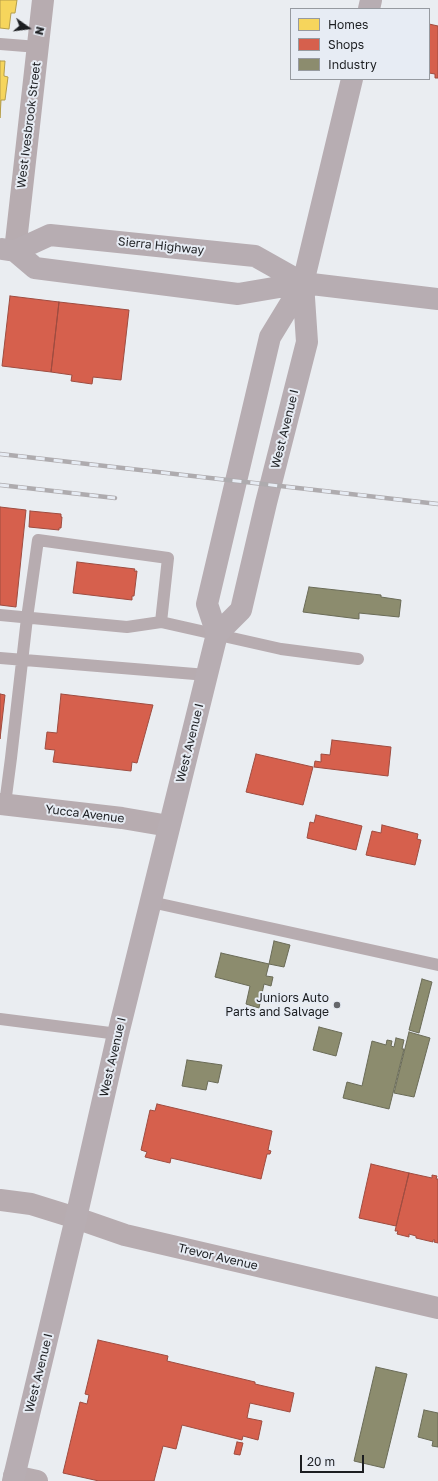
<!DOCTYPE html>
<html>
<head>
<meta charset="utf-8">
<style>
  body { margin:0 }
  #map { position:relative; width:438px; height:1481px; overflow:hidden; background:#eaedf1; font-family:"Golos Text",sans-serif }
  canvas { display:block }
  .legend { position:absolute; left:290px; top:8px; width:140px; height:72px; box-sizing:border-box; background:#e7ecf4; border:1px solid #969aa0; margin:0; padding:5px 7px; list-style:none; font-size:12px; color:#1c1e21 }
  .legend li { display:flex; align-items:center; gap:8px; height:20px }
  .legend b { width:20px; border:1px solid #969aa0 }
  .north { position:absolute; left:8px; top:8px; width:40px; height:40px; -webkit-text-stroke:3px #e7ecf4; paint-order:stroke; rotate:104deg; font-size:11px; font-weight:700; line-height:16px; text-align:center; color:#1c1e21 }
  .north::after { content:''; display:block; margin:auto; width:14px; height:18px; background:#1c1e21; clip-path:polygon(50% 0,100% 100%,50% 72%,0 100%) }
  .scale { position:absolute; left:300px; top:1455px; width:64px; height:18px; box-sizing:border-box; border:2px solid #1c1e21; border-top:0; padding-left:5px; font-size:12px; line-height:14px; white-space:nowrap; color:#1c1e21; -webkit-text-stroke:3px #e7ecf4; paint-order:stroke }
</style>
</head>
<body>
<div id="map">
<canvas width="438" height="1481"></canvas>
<ul class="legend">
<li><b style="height:11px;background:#f6d55c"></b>Homes</li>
<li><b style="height:11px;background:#d6604d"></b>Shops</li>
<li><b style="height:11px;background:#8c8c6e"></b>Industry</li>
</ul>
<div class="north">N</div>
<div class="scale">20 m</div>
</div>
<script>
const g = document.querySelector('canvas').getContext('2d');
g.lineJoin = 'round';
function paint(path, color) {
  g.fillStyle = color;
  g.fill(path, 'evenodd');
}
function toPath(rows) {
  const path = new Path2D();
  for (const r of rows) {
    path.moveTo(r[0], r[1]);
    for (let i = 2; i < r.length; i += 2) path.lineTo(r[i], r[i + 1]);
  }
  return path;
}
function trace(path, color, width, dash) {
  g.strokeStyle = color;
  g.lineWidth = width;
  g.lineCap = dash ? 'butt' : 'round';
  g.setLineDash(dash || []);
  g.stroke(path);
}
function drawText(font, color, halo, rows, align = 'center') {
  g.font = font + ' "Golos Text",sans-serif';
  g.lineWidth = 4;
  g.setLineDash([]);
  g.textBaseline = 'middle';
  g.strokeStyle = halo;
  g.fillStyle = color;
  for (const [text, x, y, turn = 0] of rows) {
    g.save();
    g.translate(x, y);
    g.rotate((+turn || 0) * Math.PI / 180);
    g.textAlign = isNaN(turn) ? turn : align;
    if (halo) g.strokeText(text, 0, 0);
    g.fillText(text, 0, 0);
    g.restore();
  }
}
const homes = toPath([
  [0,0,17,0,15,13,11,13,9,29,0,28,0,0],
  [0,61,5,61,4,74,4,76,8,77,5,100,1,100,0,118,0,61]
]);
paint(homes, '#f6d55c');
trace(homes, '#b59e4a', 1);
const shops = toPath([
  [429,24,438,26,438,78,435,78,435,74,429,73,429,24],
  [10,296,59,302,51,372,2,366,10,296],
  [59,302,129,310,121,380,93,377,92,384,71,381,72,375,51,372,59,302],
  [0,507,26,510,16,607,0,605,0,507],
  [30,511,61,514,61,517,62,517,61,528,59,528,59,530,29,527,30,511],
  [77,562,135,569,134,571,137,571,134,596,132,596,132,600,73,593,77,562],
  [0,694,5,695,0,739,0,694],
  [61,694,153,705,137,763,132,762,131,771,53,762,55,750,45,749,47,732,57,733,61,694],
  [332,740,391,747,388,776,314,767,315,761,321,762,321,754,330,755,332,740],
  [256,754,313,767,303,805,246,792,256,754],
  [316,815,362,826,356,850,307,838,310,822,314,823,316,815],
  [382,825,418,834,417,839,421,840,415,865,366,855,372,831,381,833,382,825],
  [157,1104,272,1131,268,1150,271,1151,270,1154,267,1154,261,1179,171,1158,170,1163,145,1157,147,1152,141,1150,150,1110,155,1111,157,1104],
  [371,1164,409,1173,396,1226,359,1218,371,1164],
  [409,1173,432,1178,432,1175,437,1176,436,1179,438,1179,438,1243,434,1242,435,1240,433,1240,433,1242,416,1238,416,1236,409,1234,409,1237,397,1234,398,1231,395,1231,409,1173],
  [98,1340,168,1356,167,1361,255,1382,255,1384,294,1393,290,1412,250,1403,247,1418,262,1421,258,1440,243,1436,242,1440,182,1425,176,1449,163,1446,154,1481,99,1481,63,1473,80,1402,87,1404,89,1395,85,1394,98,1340],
  [237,1442,243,1443,240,1455,234,1454,237,1442]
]);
paint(shops, '#d6604d');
trace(shops, '#9e4c40', 1);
const industry = toPath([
  [309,587,381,595,381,597,401,600,399,617,359,613,359,619,303,612,309,587],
  [274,941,290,945,284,967,269,964,274,941],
  [221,953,269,964,266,976,273,977,271,986,264,984,259,1008,246,1004,250,986,215,977,221,953],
  [422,979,432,982,419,1033,409,1030,422,979],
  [319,1027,342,1033,336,1056,313,1050,319,1027],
  [409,1032,430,1038,414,1097,394,1093,409,1032],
  [396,1038,404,1040,402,1049,404,1049,389,1109,343,1098,347,1082,362,1086,372,1041,386,1045,387,1040,392,1041,391,1046,394,1047,396,1038],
  [187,1060,222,1065,218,1083,208,1081,206,1090,182,1086,187,1060],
  [376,1367,407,1374,384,1468,354,1461,376,1367],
  [424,1410,438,1413,438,1447,432,1446,433,1441,418,1437,424,1410]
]);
paint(industry, '#8c8c6e');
trace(industry, '#6a6b57', 1);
trace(toPath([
  [0,44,38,47],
  [0,615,127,627,161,622,281,649,358,659],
  [0,658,207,675],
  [5,804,11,758,27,618,38,540,168,558,161,622],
  [151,902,438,965],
  [0,1019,118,1034]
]), '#b7acb0', 12);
trace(toPath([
  [15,251,43,0],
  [0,804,122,818,169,826],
  [0,1200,31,1204,76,1218,125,1235,438,1308],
  [14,1476,37,1481]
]), '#b7acb0', 22);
trace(toPath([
  [369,9,371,0],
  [2,249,15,251,50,235,245,255,255,256,303,283],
  [15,251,35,268,238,294,303,283,438,299],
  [217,634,207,604,270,337,303,283],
  [13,1481,76,1218,118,1034,217,634,241,610,266,503,307,342,303,283,352,79]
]), '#b7adb2', 22);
const rail = toPath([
  [0,454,438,504],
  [0,485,115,498]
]);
trace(rail, '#aeabae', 4.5);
trace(rail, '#e7ecf4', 3, [9]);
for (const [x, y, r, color] of [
  [337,1005,4,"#64666a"]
]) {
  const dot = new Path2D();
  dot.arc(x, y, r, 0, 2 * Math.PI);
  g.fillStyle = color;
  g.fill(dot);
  trace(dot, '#e7ecf4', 1.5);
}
drawText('12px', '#1c1e21', '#e7ecf4', [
  ["West Ivesbrook Street",29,125,-83],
  ["Sierra Highway",161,246,6],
  ["West Avenue I",285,429,-76],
  ["West Avenue I",190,743,-76],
  ["Yucca Avenue",85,814,7],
  ["West Avenue I",113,1057,-77],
  ["Trevor Avenue",218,1257,13],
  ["West Avenue I",39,1373,-76]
]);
drawText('12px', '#1c1e21', '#e7ecf4', [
  ["Juniors Auto",329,998],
  ["Parts and Salvage",329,1012]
], 'right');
</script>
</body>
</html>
